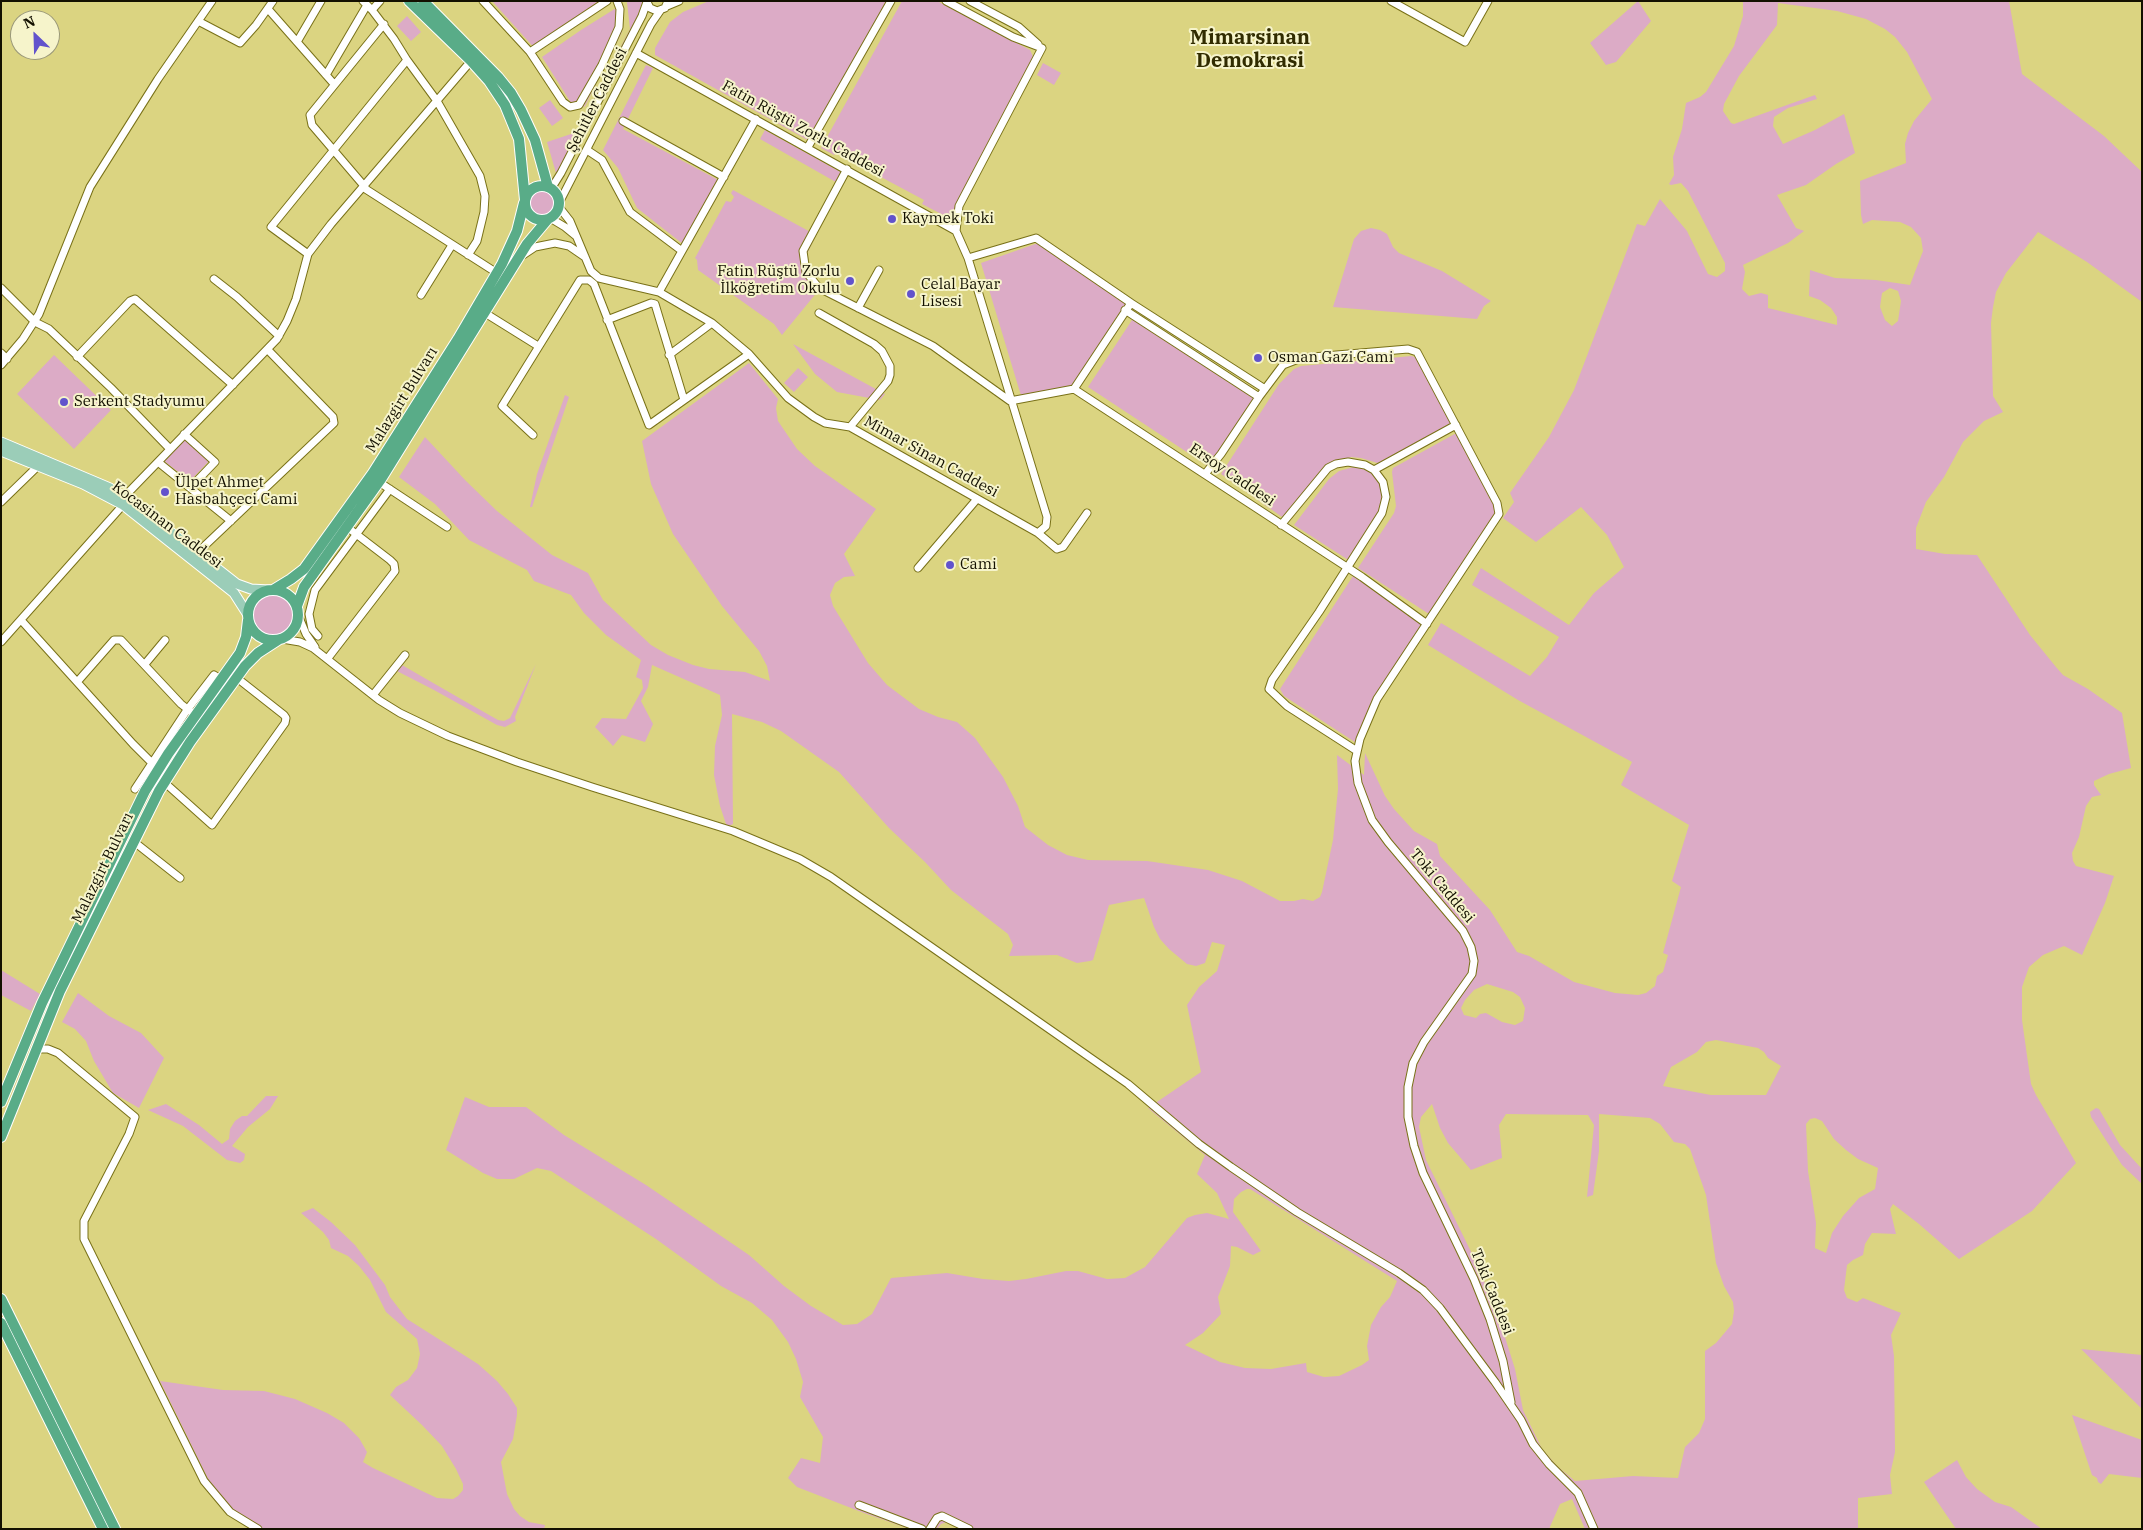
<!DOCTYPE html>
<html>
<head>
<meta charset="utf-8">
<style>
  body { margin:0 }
  #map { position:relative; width:2143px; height:1530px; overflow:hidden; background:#dbd481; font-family:"IBM Plex Serif",serif }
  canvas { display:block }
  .frame { position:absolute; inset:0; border:2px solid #131000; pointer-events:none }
  .north { position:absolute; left:10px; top:10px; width:50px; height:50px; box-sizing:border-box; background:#f6f4cb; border:1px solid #9b997a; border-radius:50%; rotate:336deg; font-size:14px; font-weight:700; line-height:20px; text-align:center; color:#131000 }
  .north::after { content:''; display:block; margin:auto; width:18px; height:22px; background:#6253cc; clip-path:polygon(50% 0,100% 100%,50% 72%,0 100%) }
</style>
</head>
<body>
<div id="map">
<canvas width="2143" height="1530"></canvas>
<div class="frame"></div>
<div class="north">N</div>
</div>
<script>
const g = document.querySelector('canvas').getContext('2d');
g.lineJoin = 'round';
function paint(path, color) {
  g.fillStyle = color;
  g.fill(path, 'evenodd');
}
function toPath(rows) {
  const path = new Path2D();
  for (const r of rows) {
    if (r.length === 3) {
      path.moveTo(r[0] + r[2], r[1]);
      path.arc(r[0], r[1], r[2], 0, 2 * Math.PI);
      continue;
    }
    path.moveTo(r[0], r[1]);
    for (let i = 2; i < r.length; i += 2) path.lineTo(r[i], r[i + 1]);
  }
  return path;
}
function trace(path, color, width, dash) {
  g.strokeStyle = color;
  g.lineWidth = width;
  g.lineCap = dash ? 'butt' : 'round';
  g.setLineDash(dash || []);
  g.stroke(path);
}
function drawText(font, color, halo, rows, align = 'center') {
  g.font = font + ' "IBM Plex Serif",serif';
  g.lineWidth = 4;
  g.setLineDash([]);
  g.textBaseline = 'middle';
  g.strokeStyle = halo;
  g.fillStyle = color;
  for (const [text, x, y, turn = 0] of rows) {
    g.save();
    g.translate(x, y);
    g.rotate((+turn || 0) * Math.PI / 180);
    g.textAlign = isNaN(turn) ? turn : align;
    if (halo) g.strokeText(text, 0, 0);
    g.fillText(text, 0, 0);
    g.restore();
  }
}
paint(toPath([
  [492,1,611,1,537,51],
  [646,1,640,27,566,172,559,174,556,173,547,142,577,132,630,29,627,2],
  [709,1,890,1,813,143,655,55,655,48,670,22,683,12],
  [902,1,937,1,1030,50,1036,63,954,215,949,218,922,204,924,200,836,153,834,155,821,148],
  [1638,1,1651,21,1616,62,1606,65,1590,43],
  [1743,1,2009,1,2022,74,2104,136,2142,172,2142,302,2087,262,2038,232,2006,273,1996,292,1993,307,1991,323,1993,396,2003,412,1984,421,1963,442,1944,477,1926,502,1916,528,1916,549,1945,554,1977,555,2030,635,2056,667,2063,675,2088,689,2122,713,2131,768,2109,774,2094,781,2094,785,2101,795,2092,797,2086,806,2079,837,2072,853,2073,861,2076,866,2114,876,2105,903,2082,955,2064,946,2043,955,2029,967,2022,987,2022,1020,2031,1084,2036,1095,2076,1163,2032,1211,1959,1259,1919,1224,1893,1204,1890,1209,1896,1234,1872,1233,1865,1244,1863,1255,1853,1260,1847,1265,1844,1290,1847,1298,1857,1302,1863,1298,1901,1313,1891,1335,1894,1356,1895,1452,1890,1475,1892,1494,1858,1498,1858,1529,1585,1529,1572,1499,1560,1504,1549,1529,961,1529,947,1522,941,1524,937,1529,910,1529,864,1513,797,1487,788,1478,801,1458,820,1463,823,1437,800,1397,803,1382,796,1359,788,1342,772,1320,752,1303,721,1286,656,1239,551,1171,537,1168,514,1179,497,1179,483,1173,446,1150,465,1097,489,1107,526,1107,564,1135,646,1185,749,1255,784,1286,811,1306,843,1325,857,1324,872,1314,891,1278,947,1273,983,1279,1009,1281,1026,1279,1066,1271,1078,1271,1107,1279,1125,1278,1145,1267,1187,1218,1195,1215,1207,1213,1229,1219,1217,1193,1197,1174,1205,1155,1148,1108,1201,1072,1187,1005,1199,987,1217,971,1225,945,1212,942,1205,963,1196,966,1187,964,1169,949,1160,939,1154,927,1144,898,1109,905,1093,960,1090,961,1077,963,1057,955,1009,956,1013,945,1008,934,951,890,925,862,889,828,839,772,781,731,762,722,732,714,733,824,727,827,720,806,714,775,715,746,722,715,720,695,652,665,648,687,641,701,653,724,645,742,622,735,613,746,595,727,602,718,626,719,643,688,642,680,636,677,641,660,606,635,584,613,571,595,534,581,527,570,469,540,435,504,399,477,425,437,466,481,497,511,552,555,588,573,603,600,651,645,668,655,693,665,709,669,745,672,770,681,767,666,759,651,722,606,673,534,651,484,642,441,749,363,778,399,776,408,778,421,797,449,815,466,876,509,844,554,855,576,844,577,835,583,830,595,833,606,868,663,887,685,919,709,938,717,957,722,975,738,1003,777,1018,806,1025,827,1048,845,1067,855,1088,860,1147,861,1208,870,1242,881,1280,901,1294,901,1303,899,1313,901,1320,897,1322,892,1333,840,1338,789,1337,755,1364,775,1365,753,1385,796,1394,809,1414,831,1437,844,1440,856,1490,910,1517,952,1529,956,1574,982,1615,993,1638,995,1646,993,1655,986,1657,976,1663,972,1668,955,1663,953,1681,887,1672,881,1689,825,1621,785,1632,762,1518,700,1428,645,1441,623,1530,676,1547,657,1559,637,1472,585,1481,568,1569,625,1594,593,1624,567,1607,535,1581,507,1536,542,1503,518,1514,502,1510,493,1549,437,1574,390,1637,224,1645,226,1660,199,1687,231,1708,274,1717,277,1725,271,1725,263,1688,191,1681,183,1671,185,1669,184,1674,175,1673,157,1682,129,1686,103,1700,97,1706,92,1734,46,1743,16],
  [1778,3,1837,11,1866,19,1885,29,1895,37,1907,52,1932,99,1914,121,1908,133,1905,144,1906,163,1860,181,1861,215,1863,224,1872,220,1900,222,1911,227,1921,238,1923,251,1910,285,1876,280,1835,278,1810,270,1809,296,1820,300,1831,308,1837,317,1837,325,1768,308,1768,295,1761,293,1749,296,1742,289,1745,272,1743,265,1788,243,1804,231,1796,228,1777,195,1806,185,1836,164,1855,153,1844,114,1815,130,1783,144,1773,126,1774,117,1788,108,1817,99,1815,95,1734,124,1731,123,1723,111,1724,104,1739,76,1777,25],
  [1890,288,1898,291,1901,301,1898,321,1892,326,1885,320,1880,307,1882,293],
  [1487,984,1513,992,1520,997,1525,1008,1523,1021,1515,1025,1502,1022,1486,1013,1480,1014,1476,1018,1464,1015,1461,1008,1465,1000,1474,990],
  [1716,1040,1758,1048,1764,1052,1768,1058,1781,1066,1766,1095,1711,1095,1663,1086,1671,1067,1697,1052,1706,1042],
  [1432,1104,1440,1128,1448,1143,1471,1170,1502,1158,1499,1125,1506,1114,1588,1115,1594,1125,1587,1197,1593,1195,1599,1151,1599,1114,1650,1118,1660,1124,1674,1142,1685,1144,1690,1149,1706,1195,1716,1263,1724,1286,1733,1302,1734,1311,1732,1324,1716,1343,1705,1351,1705,1419,1699,1433,1685,1447,1678,1478,1633,1476,1575,1481,1558,1467,1542,1449,1523,1410,1515,1369,1499,1318,1478,1266,1426,1160,1419,1127,1421,1117],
  [1815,1118,1822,1121,1834,1139,1846,1150,1858,1159,1878,1168,1875,1189,1859,1198,1843,1216,1832,1233,1826,1253,1815,1248,1816,1223,1808,1171,1806,1124,1810,1119],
  [1247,1189,1250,1189,1397,1281,1390,1297,1381,1307,1371,1325,1367,1346,1369,1360,1362,1365,1339,1376,1324,1377,1307,1372,1306,1363,1271,1369,1245,1368,1220,1362,1185,1345,1203,1333,1221,1314,1218,1297,1230,1266,1231,1246,1237,1247,1253,1255,1261,1251,1233,1212,1234,1199,1241,1192],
  [621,5,623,15,622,32,585,106,579,109,573,106,542,57,581,30],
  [407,16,421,32,411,41,397,26],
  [1043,63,1061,73,1054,85,1037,75],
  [646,65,653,68,623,129,722,182,723,186,688,248,637,208,618,168,603,150],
  [550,100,563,118,552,126,539,108],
  [765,130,846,175,841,185,760,139],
  [542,203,14],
  [733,190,816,235,807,254,807,267,818,291,782,335,774,324,698,270,697,260,695,258,726,201,731,202,734,197,731,193],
  [1371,228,1380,230,1387,234,1393,247,1399,253,1442,271,1491,301,1484,306,1477,319,1333,307,1354,239,1361,231],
  [1041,242,1130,303,1079,384,1025,396,1021,395,1019,389,981,263],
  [1134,317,1257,398,1211,468,1088,387],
  [793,344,885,394,880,400,837,392,815,374],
  [54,355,111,410,74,449,17,394],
  [1401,357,1411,356,1418,358,1456,424,1384,465,1361,458,1351,457,1332,465,1285,519,1221,474,1279,384,1294,369,1301,366],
  [798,368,808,377,794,392,784,383],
  [565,395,569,397,532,507,530,507,537,474],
  [1460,431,1499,508,1429,614,1358,568,1394,513,1396,506,1392,472,1393,468],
  [185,438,210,460,190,481,164,461],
  [1357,466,1367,468,1375,473,1388,502,1353,563,1294,525,1329,479,1339,471],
  [1353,576,1425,625,1379,695,1358,744,1284,696,1280,689],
  [273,615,21],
  [395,661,461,699,498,720,504,721,510,718,536,664,515,717,516,721,505,727,497,725,434,690,391,668],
  [1,970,40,994,31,1011,1,995],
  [78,993,109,1016,141,1033,164,1058,139,1108,113,1093,94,1061,86,1041,75,1029,62,1022],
  [266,1096,278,1096,270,1109,248,1127,232,1146,245,1154,244,1160,240,1163,227,1160,183,1126,148,1110,166,1104,199,1125,222,1144,229,1139,230,1129,235,1121,242,1116,247,1116],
  [2096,1108,2099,1109,2120,1145,2142,1169,2142,1184,2122,1165,2091,1117,2090,1112],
  [313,1208,331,1222,355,1245,385,1285,390,1297,407,1319,478,1364,497,1381,508,1394,517,1408,517,1415,513,1439,501,1462,507,1494,514,1509,520,1516,529,1522,545,1525,544,1529,264,1529,234,1512,210,1483,160,1381,223,1390,264,1391,295,1399,327,1413,344,1423,359,1438,367,1452,363,1462,373,1468,437,1498,453,1499,458,1496,463,1490,463,1484,456,1469,442,1446,422,1425,390,1395,396,1387,408,1380,417,1368,420,1354,417,1339,386,1312,370,1280,359,1266,348,1256,331,1248,329,1240,323,1232,301,1213],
  [2081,1349,2142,1355,2142,1409],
  [2072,1415,2142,1440,2142,1478,2109,1474,2101,1484,2098,1482,2097,1478,2092,1475],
  [1957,1460,1966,1477,1977,1489,1995,1502,2011,1507,2042,1529,1956,1529,1924,1482]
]), '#dcabc6');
const minor = toPath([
  [363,1,372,10,394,39,407,60,437,101,480,176,485,196,484,212,477,241,468,255],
  [483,1,530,52,563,102,570,107,579,105,602,65,619,27,620,9,617,1],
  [946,1,1013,37,1042,48],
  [970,1,1019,27,1038,44],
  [1391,1,1465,42,1488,1],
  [647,2,650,8,657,11,665,8,668,1],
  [667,6,679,1],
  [268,9,334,84],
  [372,10,380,1],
  [198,21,240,43,256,25,273,1],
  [297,42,321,1],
  [530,52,607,1],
  [636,53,956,231],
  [326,75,367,5],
  [623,121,724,177],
  [808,147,891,1],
  [587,150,602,160,630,212,682,251],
  [847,169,803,251,806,272,819,288,933,346,1010,401,1074,389,1362,577,1427,624],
  [365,187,312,125,310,115,384,24],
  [364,188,497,273],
  [551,189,561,173,642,16,647,2],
  [559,203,651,24,660,11],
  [559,207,570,221,591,271,599,278,659,292,712,323,749,354,788,398,814,417,825,423,850,427,1038,533,1057,549,1063,547,1087,513],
  [550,218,565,227,576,236],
  [308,254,271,227,407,60],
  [523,255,535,247,555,243,569,246,585,257],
  [968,258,1036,238,1131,303,1074,389],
  [214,279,237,297,279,336],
  [1,288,35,322,49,329,111,388,170,449],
  [659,292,756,119],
  [421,295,452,245],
  [1131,303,1265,389],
  [858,308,879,270],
  [1125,310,1259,397],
  [485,313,538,346],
  [819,313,874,344,882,351,890,366,890,375,888,381,850,427],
  [607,320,651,303,655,304,684,400],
  [1,353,7,359],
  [669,355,712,323],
  [77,357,130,301,135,299,233,385],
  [1,365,23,339,39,314,90,187,158,79,212,1],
  [184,434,215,462,190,488],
  [533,435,502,406,580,280,589,280,594,284,649,425,749,354],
  [158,462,231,521],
  [1374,470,1456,425],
  [1205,474,1221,454,1259,397,1283,365,1301,358,1408,349,1417,352,1497,503,1499,514,1377,699,1360,739,1355,761,1358,783,1372,820,1388,842,1463,931,1471,947,1474,961,1472,974,1424,1042,1413,1063,1408,1087,1408,1117,1414,1146,1423,1173,1474,1279,1490,1319,1503,1361,1511,1402],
  [379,482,447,527],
  [124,497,277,339,287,321,296,299,308,254,331,224,471,61],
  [1,502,38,466],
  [1281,525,1328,468,1336,464,1348,462,1365,465,1374,470,1383,482,1386,497,1382,513,1319,612,1272,680,1269,689,1287,706,1357,751],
  [1038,533,1046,526,1047,517,968,258,956,231,959,206,1042,48],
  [197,553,334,423,333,417,268,350],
  [918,568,977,499],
  [298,615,306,634,315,647],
  [21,620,133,744,158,769],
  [318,636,312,629,309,614,315,590,390,489],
  [282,639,300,642,313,648,379,700,400,713,448,736,517,762,592,787,733,831,800,859,831,877,1128,1084,1199,1144,1231,1167,1297,1212,1399,1273,1423,1290,1440,1308,1495,1382,1521,1420,1533,1444,1549,1464,1578,1493,1594,1529],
  [1,642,123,505],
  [328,658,395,571,394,564,390,560,347,527],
  [145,664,165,640],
  [78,681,114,640,121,640,181,704,195,715],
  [373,695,405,655],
  [164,782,212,825,285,723,286,718,284,715,237,678],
  [135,789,187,710,214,675,220,679],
  [133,841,180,878],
  [37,1049,48,1049,58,1053,135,1117,129,1134,84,1221,84,1239,204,1481,230,1512,258,1529],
  [859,1505,922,1529],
  [930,1529,937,1518,942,1516,969,1529]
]);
const major = toPath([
  [1,442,110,488,139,507,237,584,251,589,269,590],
  [1,451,83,484,123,505,234,593,248,615]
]);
const highway = toPath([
  [409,1,471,61,489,81,505,105,519,139,525,200],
  [423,1,498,77,511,93,521,110,535,140,548,187],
  [542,203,17],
  [273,615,25],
  [273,590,291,579,304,569,373,473,458,339,502,264,517,231,524,203],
  [297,606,304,587,381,479,527,244,548,219],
  [1,1102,42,1003,145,791,168,754,240,653,246,637,248,620],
  [1,1137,60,991,159,791,190,742,245,666,258,653,278,640],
  [1,1299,115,1529],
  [1,1323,103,1529]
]);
trace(minor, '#797118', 9);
trace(major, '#fff', 11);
trace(highway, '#fff', 12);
trace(minor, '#fff', 7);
trace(major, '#9bcdb8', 9);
trace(highway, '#59ac88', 10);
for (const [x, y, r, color] of [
  [892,219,5,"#6253cc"],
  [850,281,5,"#6253cc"],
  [911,294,5,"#6253cc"],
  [1258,358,5,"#6253cc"],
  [64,402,5,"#6253cc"],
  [165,492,5,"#6253cc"],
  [950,565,5,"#6253cc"]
]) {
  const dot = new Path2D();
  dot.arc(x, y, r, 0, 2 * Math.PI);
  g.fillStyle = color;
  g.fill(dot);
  trace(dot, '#f6f4cb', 2);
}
drawText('15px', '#131000', '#f6f4cb', [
  ["Şehitler Caddesi",597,100,-63],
  ["Fatin Rüştü Zorlu Caddesi",803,129,29],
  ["Malazgirt Bulvarı",402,400,-58],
  ["Mimar Sinan Caddesi",931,457,29],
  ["Ersoy Caddesi",1232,475,34],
  ["Kocasinan Caddesi",167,525,37],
  ["Malazgirt Bulvarı",103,868,-64],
  ["Toki Caddesi",1442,886,50],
  ["Toki Caddesi",1492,1292,68]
]);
drawText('15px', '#131000', '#f6f4cb', [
  ["Kaymek Toki",902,219],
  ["Fatin Rüştü Zorlu",840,272,"right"],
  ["İlköğretim Okulu",840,289,"right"],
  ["Celal Bayar",921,285],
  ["Lisesi",921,302],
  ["Osman Gazi Cami",1268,358],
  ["Serkent Stadyumu",74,402],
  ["Ülpet Ahmet",175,483],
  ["Hasbahçeci Cami",175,500],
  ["Cami",960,565]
], 'left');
drawText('bold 20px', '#312c00', '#f6f4cb', [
  ["Mimarsinan",1250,38],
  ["Demokrasi",1250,61]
]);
</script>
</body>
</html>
